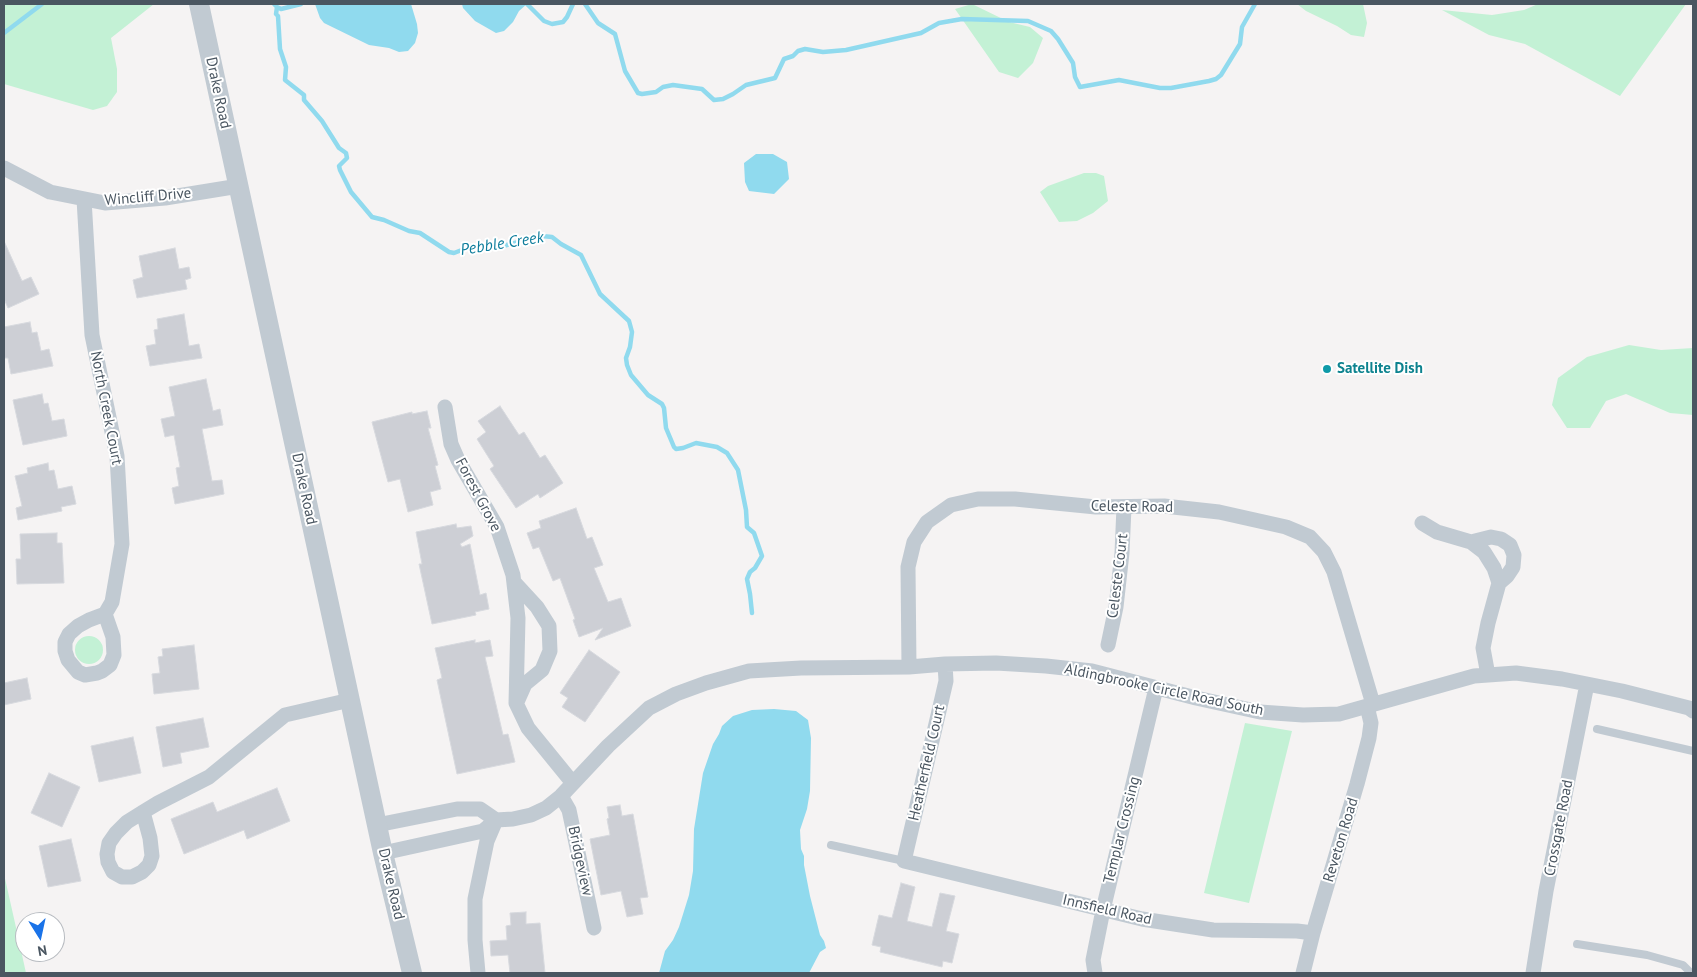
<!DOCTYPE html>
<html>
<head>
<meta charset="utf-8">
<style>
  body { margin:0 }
  #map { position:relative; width:1697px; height:977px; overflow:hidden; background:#f5f3f3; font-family:"PT Sans",sans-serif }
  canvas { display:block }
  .frame { position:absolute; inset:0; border:5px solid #4a5661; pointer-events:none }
  .north { position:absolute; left:15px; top:912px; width:50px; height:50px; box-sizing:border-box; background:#fff; border:1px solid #b7bbc0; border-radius:50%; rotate:170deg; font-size:14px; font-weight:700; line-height:20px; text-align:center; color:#4a5661 }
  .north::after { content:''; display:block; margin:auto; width:18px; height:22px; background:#1a73e8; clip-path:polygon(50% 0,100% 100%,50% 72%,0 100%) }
</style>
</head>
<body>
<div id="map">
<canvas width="1697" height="977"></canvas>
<div class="frame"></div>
<div class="north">N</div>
</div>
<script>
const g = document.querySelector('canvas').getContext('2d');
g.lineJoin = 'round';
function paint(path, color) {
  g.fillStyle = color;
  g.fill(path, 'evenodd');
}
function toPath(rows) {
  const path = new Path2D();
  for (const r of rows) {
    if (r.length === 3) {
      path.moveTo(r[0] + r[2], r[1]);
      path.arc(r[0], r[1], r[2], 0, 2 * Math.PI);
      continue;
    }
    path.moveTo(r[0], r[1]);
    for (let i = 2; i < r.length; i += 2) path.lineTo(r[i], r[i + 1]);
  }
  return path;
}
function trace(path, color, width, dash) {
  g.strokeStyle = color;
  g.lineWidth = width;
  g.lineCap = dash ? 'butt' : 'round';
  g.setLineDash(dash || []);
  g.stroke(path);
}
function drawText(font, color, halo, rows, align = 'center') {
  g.font = font + ' "PT Sans",sans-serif';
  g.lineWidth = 4;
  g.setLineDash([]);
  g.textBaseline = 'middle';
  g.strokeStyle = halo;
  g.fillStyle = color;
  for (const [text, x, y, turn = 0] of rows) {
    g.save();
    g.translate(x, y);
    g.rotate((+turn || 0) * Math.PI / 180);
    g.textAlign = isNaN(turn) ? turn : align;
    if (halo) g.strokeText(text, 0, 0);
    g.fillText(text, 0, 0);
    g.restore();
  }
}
paint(toPath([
  [4,4,154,4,111,38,117,69,117,92,107,106,93,110,4,84],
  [972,4,1009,22,1030,27,1043,38,1033,63,1018,78,999,72,955,9],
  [1297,4,1363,4,1367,23,1364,37,1351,35,1337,26,1306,11],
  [1538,4,1686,4,1620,96,1525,44,1489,35,1442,10,1492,15,1524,10],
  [1084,173,1096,173,1104,176,1108,201,1093,213,1077,221,1059,222,1040,192,1048,186],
  [1629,345,1661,350,1693,348,1693,415,1670,413,1626,394,1606,401,1590,428,1567,428,1552,405,1558,378,1587,357],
  [89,650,14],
  [1245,723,1292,731,1249,903,1204,893],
  [4,874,15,923,26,973,4,973]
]), '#c3f1d5');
paint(toPath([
  [315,4,411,4,417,24,418,33,415,43,408,51,399,52,389,48,369,45,324,23,320,18],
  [462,4,527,4,519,11,513,22,504,31,496,33,475,21,463,8],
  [756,154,773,154,787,162,789,179,774,194,749,191,745,182,744,163],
  [774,709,796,711,808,720,811,738,810,791,807,809,800,830,801,849,804,856,804,865,810,896,820,935,824,941,826,948,820,952,809,973,659,973,665,951,673,940,679,927,689,895,693,871,694,829,703,773,713,744,719,734,722,726,733,716,752,710]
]), '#90daee');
trace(toPath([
  [274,4,277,7,276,14,278,16,280,49,286,67,285,80,304,95,304,100,322,121,339,148,346,153,347,158,339,166,340,170,351,192,372,217,384,220,409,231,420,233,449,252,454,253,467,248,485,249,499,247,542,236,552,237,561,244,581,255,600,294,629,321,632,332,630,347,626,358,627,365,631,375,648,395,662,404,664,408,666,428,674,447,676,449,683,448,696,443,717,447,727,453,738,470,746,510,747,527,754,533,762,556,755,568,750,572,747,579,750,594,752,613],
  [527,4,544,21,552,24,563,22,567,17,573,4],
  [585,4,598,23,615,34,625,71,638,93,642,94,656,92,663,87,673,85,702,89,714,100,723,99,733,94,746,85,775,78,784,59,793,56,798,51,805,49,823,52,846,50,921,33,939,23,962,19,1028,21,1051,31,1058,39,1073,63,1075,77,1080,87,1119,80,1160,88,1171,88,1209,81,1216,79,1221,75,1240,44,1242,27,1255,4],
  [277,7,281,9,301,4],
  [4,33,42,4]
]), '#90daee', 4.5);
const building = toPath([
  [4,241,22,281,31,277,39,294,8,308,4,299,4,241],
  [175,248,179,269,189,267,191,278,185,280,187,289,137,298,133,280,143,277,139,256,175,248],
  [184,314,189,346,199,344,202,358,150,366,146,346,156,344,154,330,158,329,157,319,184,314],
  [30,322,32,333,37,332,41,351,49,349,53,366,11,374,8,358,4,358,4,327,30,322],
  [206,379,213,411,220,409,223,425,202,429,212,481,222,480,224,494,175,504,172,488,179,486,176,468,180,467,174,435,165,437,161,419,175,416,169,387,206,379],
  [42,394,44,404,48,403,52,421,64,419,67,436,23,445,13,400,42,394],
  [500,406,519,435,524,432,540,458,545,455,563,483,540,498,538,494,516,508,490,469,494,466,477,439,486,432,478,421,500,406],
  [427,411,431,428,428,428,438,465,435,466,441,489,430,492,433,505,408,512,400,479,388,482,372,422,412,412,412,414,427,411],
  [48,463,49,471,54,470,58,489,72,486,76,504,61,507,62,511,18,520,16,508,22,506,15,476,28,473,27,468,48,463],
  [576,508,587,539,592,537,603,565,594,568,608,602,621,598,631,626,595,640,603,628,579,637,573,620,575,619,560,578,553,581,539,547,533,549,527,533,541,528,539,521,576,508],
  [456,524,457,528,471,526,473,536,460,544,462,547,470,544,480,595,486,593,489,609,475,612,476,615,432,624,419,564,422,564,416,532,456,524],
  [57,533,57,543,62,543,64,583,17,584,16,559,21,559,20,534,57,533],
  [475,640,475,643,490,640,493,656,485,657,503,735,508,734,515,762,457,774,437,680,442,678,435,648,475,640],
  [194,645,199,689,154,694,152,674,160,673,158,657,163,656,162,649,194,645],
  [589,650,620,672,585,722,562,707,568,698,560,693,589,650],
  [27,678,31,699,4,705,4,683,27,678],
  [203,718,209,747,180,753,182,763,163,767,156,727,203,718],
  [133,737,141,773,99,782,91,746,133,737],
  [49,773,80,787,62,827,31,813,49,773],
  [277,788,290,821,247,839,244,830,184,854,171,819,213,802,217,812,277,788],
  [620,805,622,816,633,814,648,897,640,898,643,914,627,917,621,891,601,895,590,839,610,835,607,819,609,818,607,807,620,805],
  [71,839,81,881,48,887,39,846,71,839],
  [901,883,915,887,907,921,932,927,940,893,955,896,946,931,959,934,952,963,943,961,942,967,880,952,881,947,872,945,879,915,892,918,901,883],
  [526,912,526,924,540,923,545,973,510,973,508,955,491,956,490,941,507,940,506,926,511,925,510,913,526,912]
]);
paint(building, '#cdcfd5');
trace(building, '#d7d9de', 1);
trace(toPath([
  [1597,729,1693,751],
  [831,845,904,861],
  [1577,944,1647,955,1683,965,1691,973]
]), '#c1cad2', 8);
trace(toPath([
  [4,168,50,192,105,203,165,198,239,186],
  [84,199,92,335,117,456,122,544,112,602,105,614,89,620,78,626,69,634,65,642,65,651,68,660,78,672,85,675,97,673,102,671,110,665,114,655,113,637,105,614],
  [445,407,451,444,458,460,497,527,513,575,518,618,516,703,528,728,572,782],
  [1422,523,1437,532,1471,542,1484,552,1494,568,1499,583,1488,623,1483,648,1488,675],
  [1471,542,1491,537,1501,539,1510,545,1514,555,1513,567,1507,576,1499,583],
  [514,582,537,607,549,626,550,651,542,670,525,684,517,702],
  [1108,645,1116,607,1122,553,1124,507],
  [945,664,946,681,904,861,1142,919,1213,930,1297,931,1313,933],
  [909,667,908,567,914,542,927,522,951,505,978,499,1015,499,1096,507,1164,506,1219,512,1286,527,1310,537,1324,552,1334,572,1373,704],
  [561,796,569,810,594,928],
  [143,812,150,838,152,856,149,865,142,872,132,877,122,877,113,872,108,862,107,854,109,843,116,833,127,822,143,812,158,803,209,777,285,715,350,700],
  [377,825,457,809,480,809,496,820,513,819,531,815,546,808,561,796,608,746,649,708,676,694,706,683,749,671,801,668,909,667,945,664,996,663,1046,666,1092,671,1196,698,1260,712,1303,715,1339,714,1474,676,1516,673,1562,679,1622,691,1689,708,1693,711],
  [383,853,483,831,495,821],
  [478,973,475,940,475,899,487,841,496,820],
  [1095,973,1093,960,1103,910,1156,688],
  [1303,973,1313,933,1357,784,1369,738,1371,723,1367,706],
  [1533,973,1546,891,1587,684]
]), '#c1cad2', 15);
trace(toPath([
  [199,4,383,853,412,973]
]), '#c1cad2', 20);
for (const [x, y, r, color] of [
  [1327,369,5,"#0f9aa8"]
]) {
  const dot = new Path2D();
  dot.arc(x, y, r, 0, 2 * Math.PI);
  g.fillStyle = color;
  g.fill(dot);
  trace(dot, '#fff', 2);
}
drawText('15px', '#4a5661', '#fff', [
  ["Drake Road",218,93,78],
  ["Wincliff Drive",148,197,-5],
  ["North Creek Court",106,408,79],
  ["Drake Road",304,489,78],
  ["Forest Grove",478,495,62],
  ["Celeste Road",1132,507,1],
  ["Celeste Court",1118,576,-83],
  ["Aldingbrooke Circle Road South",1164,690,12],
  ["Heatherfield Court",927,763,-77],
  ["Crossgate Road",1559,828,-79],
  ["Templar Crossing",1122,830,-76],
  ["Reveton Road",1341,840,-73],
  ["Bridgeview",580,861,78],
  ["Drake Road",391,884,77],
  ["Innsfield Road",1107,910,13]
]);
drawText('bold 15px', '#0d838f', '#fff', [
  ["Satellite Dish",1337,369]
], 'left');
drawText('italic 16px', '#0c7c9b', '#fff', [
  ["Pebble Creek",502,244,-9]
]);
</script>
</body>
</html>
